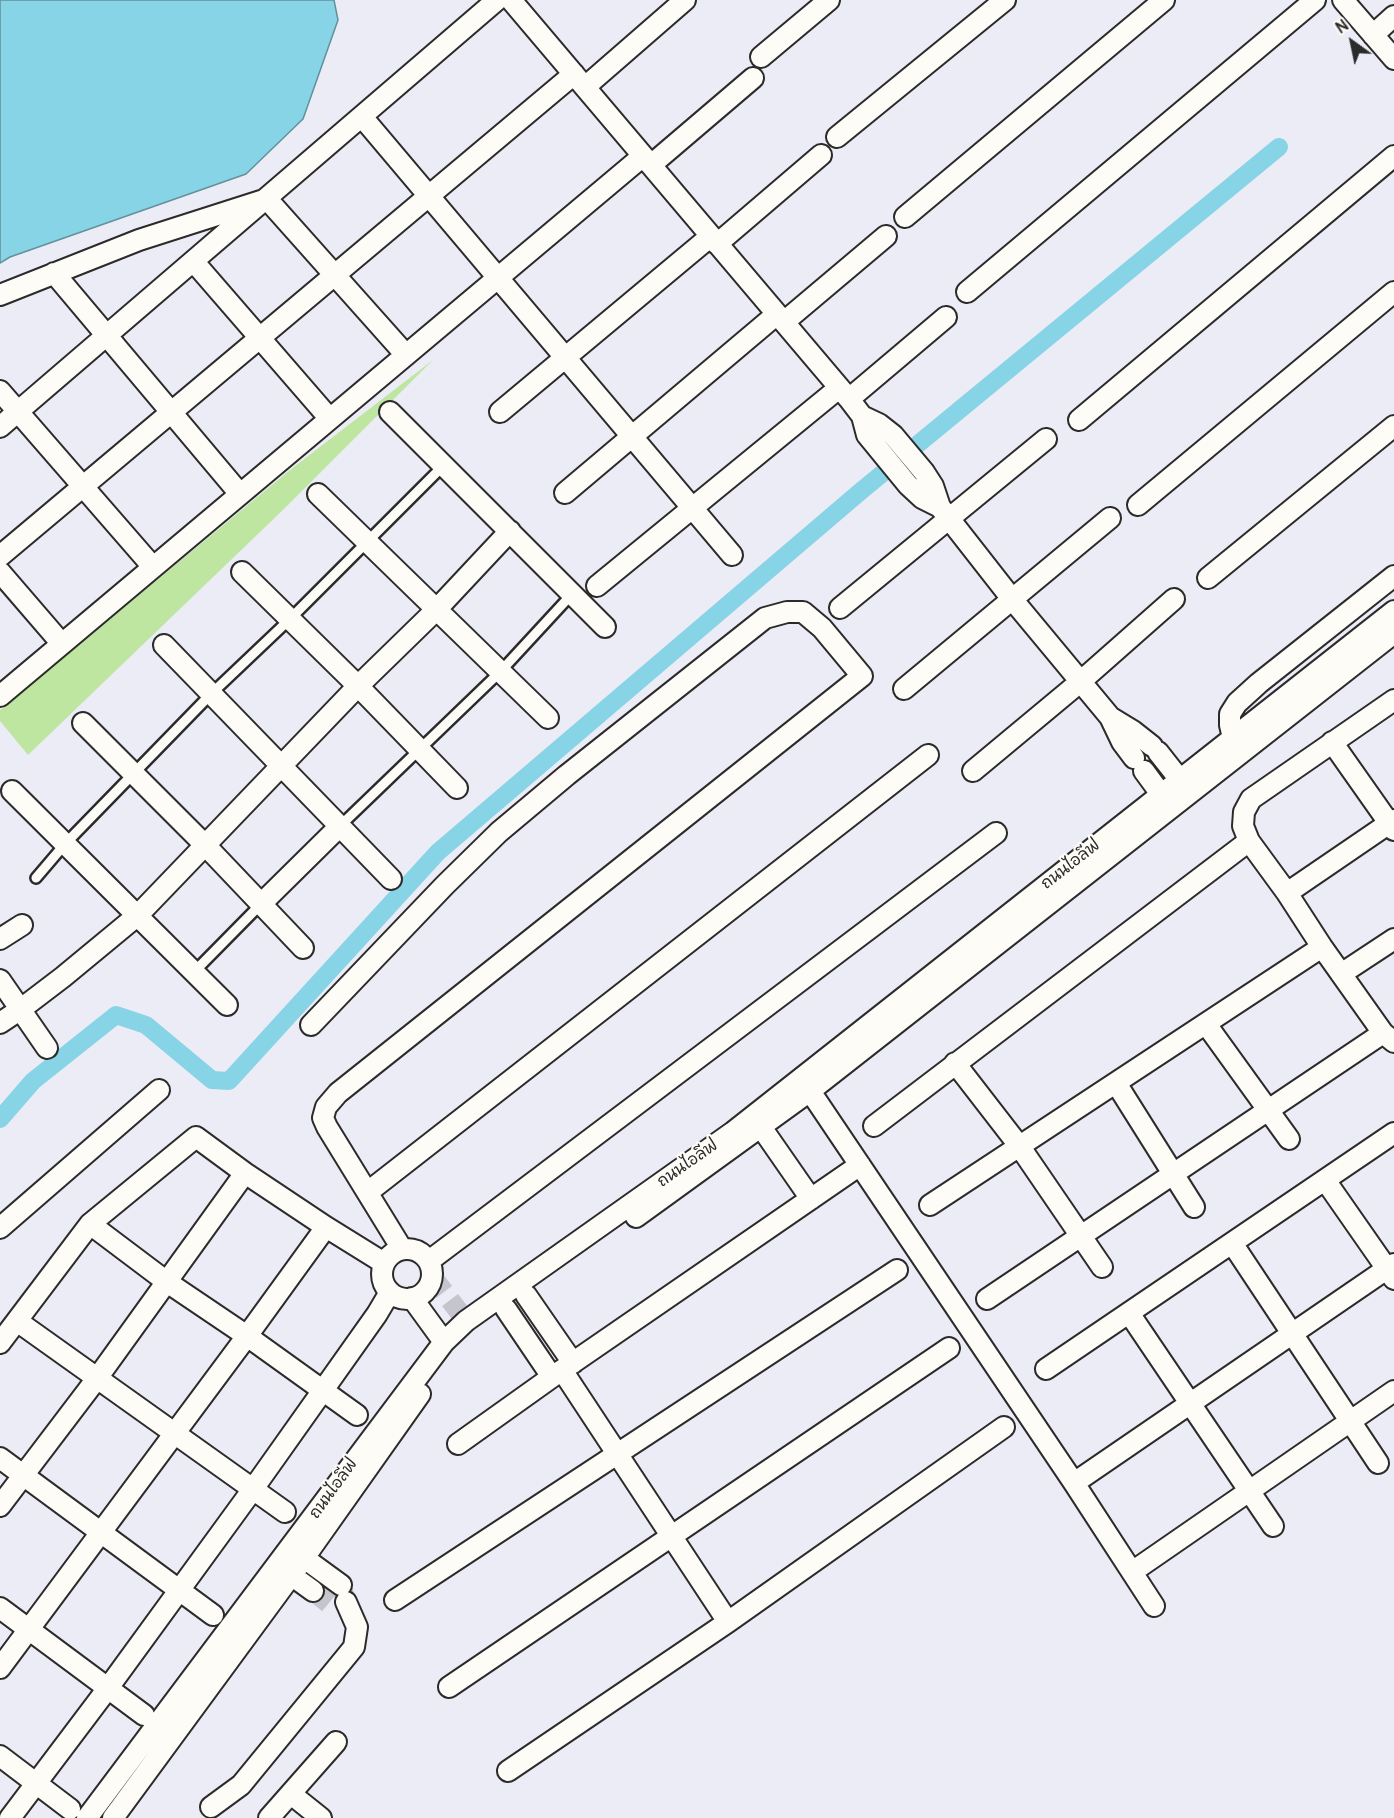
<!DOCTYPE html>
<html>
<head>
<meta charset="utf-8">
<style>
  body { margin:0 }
  #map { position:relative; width:1394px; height:1818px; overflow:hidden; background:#ececf7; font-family:Pangolin,sans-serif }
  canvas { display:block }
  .north { position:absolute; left:1322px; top:12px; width:60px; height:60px; -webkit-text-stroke:4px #fdfcf7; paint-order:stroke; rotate:327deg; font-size:16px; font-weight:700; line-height:24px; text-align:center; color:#2b2b2b }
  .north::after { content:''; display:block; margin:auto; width:21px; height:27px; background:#2b2b2b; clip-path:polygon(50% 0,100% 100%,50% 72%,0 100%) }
</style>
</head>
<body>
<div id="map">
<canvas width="1394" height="1818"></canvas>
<div class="north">N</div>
</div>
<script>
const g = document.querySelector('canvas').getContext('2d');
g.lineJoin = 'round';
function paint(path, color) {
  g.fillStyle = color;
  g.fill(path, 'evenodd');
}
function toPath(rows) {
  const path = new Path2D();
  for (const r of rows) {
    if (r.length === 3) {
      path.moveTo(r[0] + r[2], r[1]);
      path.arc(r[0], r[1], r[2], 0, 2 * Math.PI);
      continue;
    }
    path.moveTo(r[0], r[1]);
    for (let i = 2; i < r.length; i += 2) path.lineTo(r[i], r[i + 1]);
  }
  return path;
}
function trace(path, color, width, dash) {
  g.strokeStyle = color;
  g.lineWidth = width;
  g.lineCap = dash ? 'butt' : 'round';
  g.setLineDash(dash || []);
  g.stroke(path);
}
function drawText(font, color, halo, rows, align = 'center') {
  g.font = font + ' Pangolin,"Playpen Sans Thai",sans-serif';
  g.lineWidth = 4.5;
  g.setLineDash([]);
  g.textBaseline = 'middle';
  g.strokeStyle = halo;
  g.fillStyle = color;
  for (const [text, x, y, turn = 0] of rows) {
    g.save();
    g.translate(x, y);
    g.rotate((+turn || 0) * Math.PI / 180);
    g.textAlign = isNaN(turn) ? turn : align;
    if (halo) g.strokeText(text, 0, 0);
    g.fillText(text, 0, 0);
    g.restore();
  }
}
paint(toPath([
  [433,360,285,508,28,755,0,721,0,710,290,470]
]), '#bee6a1');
const water = toPath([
  [0,0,334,0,338,20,303,119,246,174,10,257,0,263,0,0]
]);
paint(water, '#87d4e6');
trace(water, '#62909b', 1.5);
trace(toPath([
  [0,1119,33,1081,116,1015,146,1025,212,1080,229,1081,438,852,861,491,1279,147]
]), '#87d4e6', 18);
trace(toPath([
  [432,1276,466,1321],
  [313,1591,329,1604,346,1602,342,1587]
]), '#c5c5ce', 20, [20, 10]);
const lane = toPath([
  [340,826,500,672,572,594],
  [36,878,65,844,211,694,290,619,444,465],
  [194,972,261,904]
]);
const street = toPath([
  [511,0,849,399,862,416,867,435,908,485,922,498,940,507],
  [1343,0,1394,59],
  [1373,35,1394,16],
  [761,57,829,0],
  [585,87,685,0],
  [363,118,732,555],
  [837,137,1005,0],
  [651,165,753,78],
  [905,217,1164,0],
  [717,244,821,155],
  [194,262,330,419],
  [54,273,240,494],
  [967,292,1315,0],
  [0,295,139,240,267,199,406,355],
  [784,322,886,236],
  [0,391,153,567],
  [849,399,946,317],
  [390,412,605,627],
  [500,412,711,236],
  [862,416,879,424,893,435,924,472,933,486,940,507,1012,599,1110,717,1122,742,1134,758],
  [1079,420,1394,156],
  [0,427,497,0],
  [565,493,777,314],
  [318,494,548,718],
  [1138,505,1394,292],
  [0,556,574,74],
  [0,572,62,644],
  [242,572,358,686,457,788],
  [1208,578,1394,426],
  [597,586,839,388],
  [840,608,1046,439],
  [164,645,391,879],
  [904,689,1110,518],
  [0,696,643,156],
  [1394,700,1251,799,1244,812,1243,826,1249,841,1287,893,1322,947,1383,1033,1394,1042],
  [1110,717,1133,731,1152,746],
  [83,723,206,846,303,948],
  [1233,738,1230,725,1230,714,1237,703,1259,683,1394,576],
  [1332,742,1394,830],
  [1158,752,1188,790],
  [973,771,1080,682,1174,599],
  [1144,771,1169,805],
  [12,791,227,1005],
  [1287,893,1394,820],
  [261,904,340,826],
  [0,939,22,925],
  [1341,974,1394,939],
  [0,980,47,1048],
  [0,1023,21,1009,63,977,138,915,358,686,436,610,510,531],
  [1206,1024,1289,1139],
  [311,1025,445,885,499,832,567,775,765,618,787,612,803,612,822,628,862,676,338,1093,326,1107,323,1118,327,1127,402,1249],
  [955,1063,1020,1147,1102,1267],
  [1116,1083,1194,1207],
  [810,1091,1074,1483,1154,1606],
  [874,1126,1249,841],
  [761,1127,811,1199],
  [1325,1180,1394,1279],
  [368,1192,928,755],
  [930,1205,1322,947],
  [636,1217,810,1091,1394,633],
  [90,1224,167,1282,247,1336,357,1415],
  [0,1228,159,1090],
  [1232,1243,1378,1463],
  [407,1274,25],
  [429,1261,996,833],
  [526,1295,573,1363],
  [412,1298,444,1342],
  [987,1299,1383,1033],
  [506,1309,552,1377],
  [1129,1313,1273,1526],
  [17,1321,285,1512],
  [0,1343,90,1224,196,1137,245,1173,326,1227,384,1263],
  [1046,1369,1394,1133],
  [562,1370,728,1622],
  [458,1444,552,1377,860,1165],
  [0,1458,213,1615],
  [1074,1483,1394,1264],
  [0,1506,98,1377,245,1173],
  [304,1558,341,1585],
  [1132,1572,1394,1391],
  [291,1575,313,1591],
  [395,1600,897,1270],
  [0,1608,144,1715],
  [0,1668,247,1336,326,1227],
  [449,1687,949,1348],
  [0,1756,70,1809],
  [508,1771,728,1622,1004,1427],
  [291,1794,321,1818],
  [211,1807,241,1785,354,1647,357,1627,346,1602],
  [10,1818,108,1688,253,1489,377,1314,390,1292],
  [87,1818,444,1342,466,1321,733,1132,1394,611],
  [113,1818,304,1558,420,1394],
  [269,1818,336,1742]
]);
trace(lane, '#2b2b2b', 14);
trace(street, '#2b2b2b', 24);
trace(lane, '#fdfcf7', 9);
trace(street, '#fdfcf7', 20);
drawText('16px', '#2b2b2b', '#fdfcf7', [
  ["ถนนไอลีฟ",1071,865,-38],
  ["ถนนไอลีฟ",688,1164,-35],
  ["ถนนไอลีฟ",334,1489,-54]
]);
</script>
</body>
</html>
